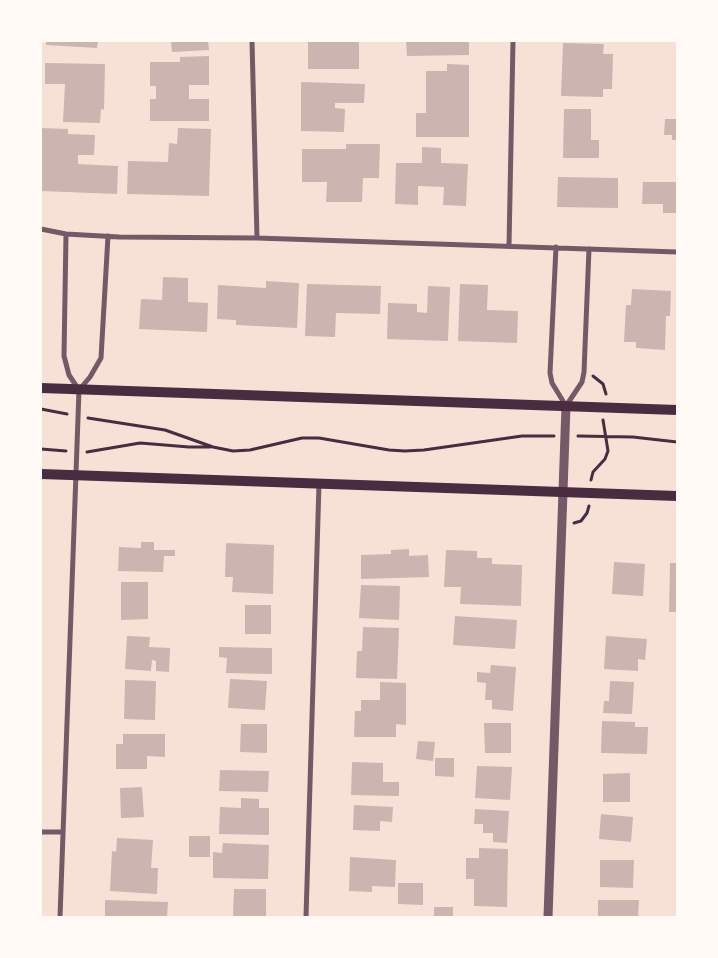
<!DOCTYPE html>
<html>
<head>
<meta charset="utf-8">
<style>
  body { margin:0 }
  #map { position:relative; width:718px; height:958px; overflow:hidden; background:#f7e1d7; font-family:Jost,sans-serif }
  canvas { display:block }
  .frame { position:absolute; inset:0; border:42px solid #fffaf5; pointer-events:none }
</style>
</head>
<body>
<div id="map">
<canvas width="718" height="958"></canvas>
<div class="frame"></div>
</div>
<script>
const g = document.querySelector('canvas').getContext('2d');
g.lineJoin = 'round';
function paint(path, color) {
  g.fillStyle = color;
  g.fill(path, 'evenodd');
}
function toPath(rows) {
  const path = new Path2D();
  for (const r of rows) {
    path.moveTo(r[0], r[1]);
    for (let i = 2; i < r.length; i += 2) path.lineTo(r[i], r[i + 1]);
  }
  return path;
}
function trace(path, color, width, dash) {
  g.strokeStyle = color;
  g.lineWidth = width;
  g.lineCap = dash ? 'butt' : 'round';
  g.setLineDash(dash || []);
  g.stroke(path);
}
paint(toPath([
  [46,41,98,41,97,48,46,45],
  [171,41,208,41,209,50,172,52],
  [308,41,359,41,359,69,308,69],
  [406,41,469,41,469,55,407,56],
  [563,43,604,44,603,54,613,54,612,89,603,89,603,97,561,96],
  [209,56,209,85,189,85,189,99,209,99,209,121,150,121,150,99,156,99,156,86,150,86,150,62,180,62,180,57],
  [45,63,105,64,104,110,101,109,100,123,63,122,65,84,45,84],
  [447,64,469,65,469,137,416,137,416,113,426,113,426,71,447,71],
  [301,82,365,84,364,103,335,103,335,108,345,109,344,132,301,131],
  [564,109,591,109,591,140,599,140,599,158,563,158],
  [665,119,677,119,677,140,672,140,672,135,664,135],
  [41,128,68,129,68,134,95,135,94,155,78,155,78,164,118,166,117,194,41,191],
  [178,128,211,129,209,196,127,194,128,161,168,162,169,143,177,144],
  [346,144,380,144,379,178,363,178,362,202,326,202,327,182,302,182,302,149,346,149],
  [422,147,441,148,441,163,468,164,466,206,443,205,444,187,418,186,418,205,395,204,396,163,422,163],
  [558,177,618,178,618,208,557,207],
  [643,182,677,182,677,213,663,213,663,204,642,204],
  [163,277,188,278,188,302,208,303,207,332,139,329,141,299,162,300],
  [266,281,299,283,297,328,236,325,236,320,217,319,218,285,266,288],
  [307,284,381,286,380,314,336,313,335,337,305,336],
  [460,284,488,285,487,310,518,311,517,343,458,341],
  [428,286,450,287,448,341,387,339,388,303,417,304,417,312,427,313],
  [632,289,671,291,670,316,666,316,665,350,636,348,636,342,624,342,626,305,631,305],
  [141,542,154,542,154,550,175,550,175,556,164,556,163,572,118,571,119,547,141,548],
  [226,543,274,545,273,594,232,592,233,577,225,577],
  [409,549,409,556,428,555,429,577,361,579,361,555,391,554,391,550],
  [446,550,477,551,477,558,492,558,492,564,522,565,521,606,460,604,461,587,444,587],
  [614,562,645,564,643,596,612,594],
  [670,563,677,563,677,612,669,612],
  [121,582,148,582,148,619,121,620],
  [361,585,400,586,399,620,359,618],
  [245,605,271,605,271,634,245,634],
  [455,616,517,620,515,649,453,645],
  [363,627,399,628,397,679,356,678,357,651,362,651],
  [127,636,150,637,149,647,170,648,169,672,156,671,156,661,152,660,151,671,125,669],
  [606,636,647,639,645,660,638,659,638,671,604,669],
  [219,647,272,648,272,674,226,673,227,658,219,657],
  [491,665,516,667,513,711,492,709,492,700,485,700,486,683,477,682,477,672,490,673],
  [230,679,267,681,265,710,228,708],
  [125,680,156,681,155,720,124,719],
  [610,681,634,682,632,714,603,713,604,701,609,701],
  [380,682,406,683,406,725,396,724,396,737,354,737,355,711,361,711,361,700,380,700],
  [602,721,635,722,635,727,648,727,647,754,601,753],
  [484,723,511,723,511,753,485,753],
  [241,724,267,724,267,753,240,752],
  [123,734,165,734,165,757,147,756,147,769,116,769,116,744,123,744],
  [418,741,435,742,433,761,416,759],
  [435,758,454,758,454,777,435,776],
  [352,762,383,763,383,782,399,782,399,796,351,795],
  [477,766,512,767,510,800,475,798],
  [220,770,269,771,268,792,219,791],
  [630,773,630,802,603,802,603,774],
  [142,787,144,817,121,818,120,788],
  [241,798,259,799,259,808,269,808,269,835,219,834,220,807,241,808],
  [354,805,393,807,392,822,380,821,380,831,353,830],
  [475,809,509,811,507,843,493,842,493,833,483,833,483,824,474,824],
  [601,814,633,817,631,842,599,839],
  [189,836,210,836,210,857,189,857],
  [117,838,153,840,151,868,158,868,157,894,110,891,112,851,116,852],
  [223,843,269,845,268,879,213,878,213,852,222,853],
  [479,848,508,849,507,907,474,906,474,879,466,879,466,858,479,858],
  [350,857,396,860,395,887,372,886,372,892,349,891],
  [600,860,634,860,633,888,600,887],
  [398,883,423,883,423,905,398,904],
  [234,889,266,889,266,917,233,917],
  [105,900,168,902,167,917,105,916],
  [598,900,639,900,638,917,598,917],
  [434,907,453,907,453,917,434,917]
]), '#ccb4b1');
trace(toPath([
  [593,376,603,384,606,394],
  [41,409,67,414],
  [88,418,165,430,213,447,233,451,250,450,302,438,319,438,389,450,405,451,424,450,522,436,554,436],
  [578,436,633,437,677,442],
  [41,449,66,451],
  [87,452,140,443,189,447,210,447],
  [591,480,593,472,605,459,608,451,603,420],
  [574,523,581,521,587,513,589,506]
]), '#4a2c40', 3);
trace(toPath([
  [252,41,257,238],
  [41,229,66,234,119,237,257,238,677,252],
  [509,246,513,41],
  [556,247,550,373,552,383,566,406,582,382,584,372,589,249],
  [79,390,90,377,101,358,108,236],
  [41,832,63,832],
  [60,917,79,390,69,375,64,356,66,234],
  [306,917,319,484]
]), '#755966', 5);
trace(toPath([
  [548,917,566,406]
]), '#755966', 9);
trace(toPath([
  [41,388,677,410],
  [41,474,677,496]
]), '#4a2c40', 10);
</script>
</body>
</html>
